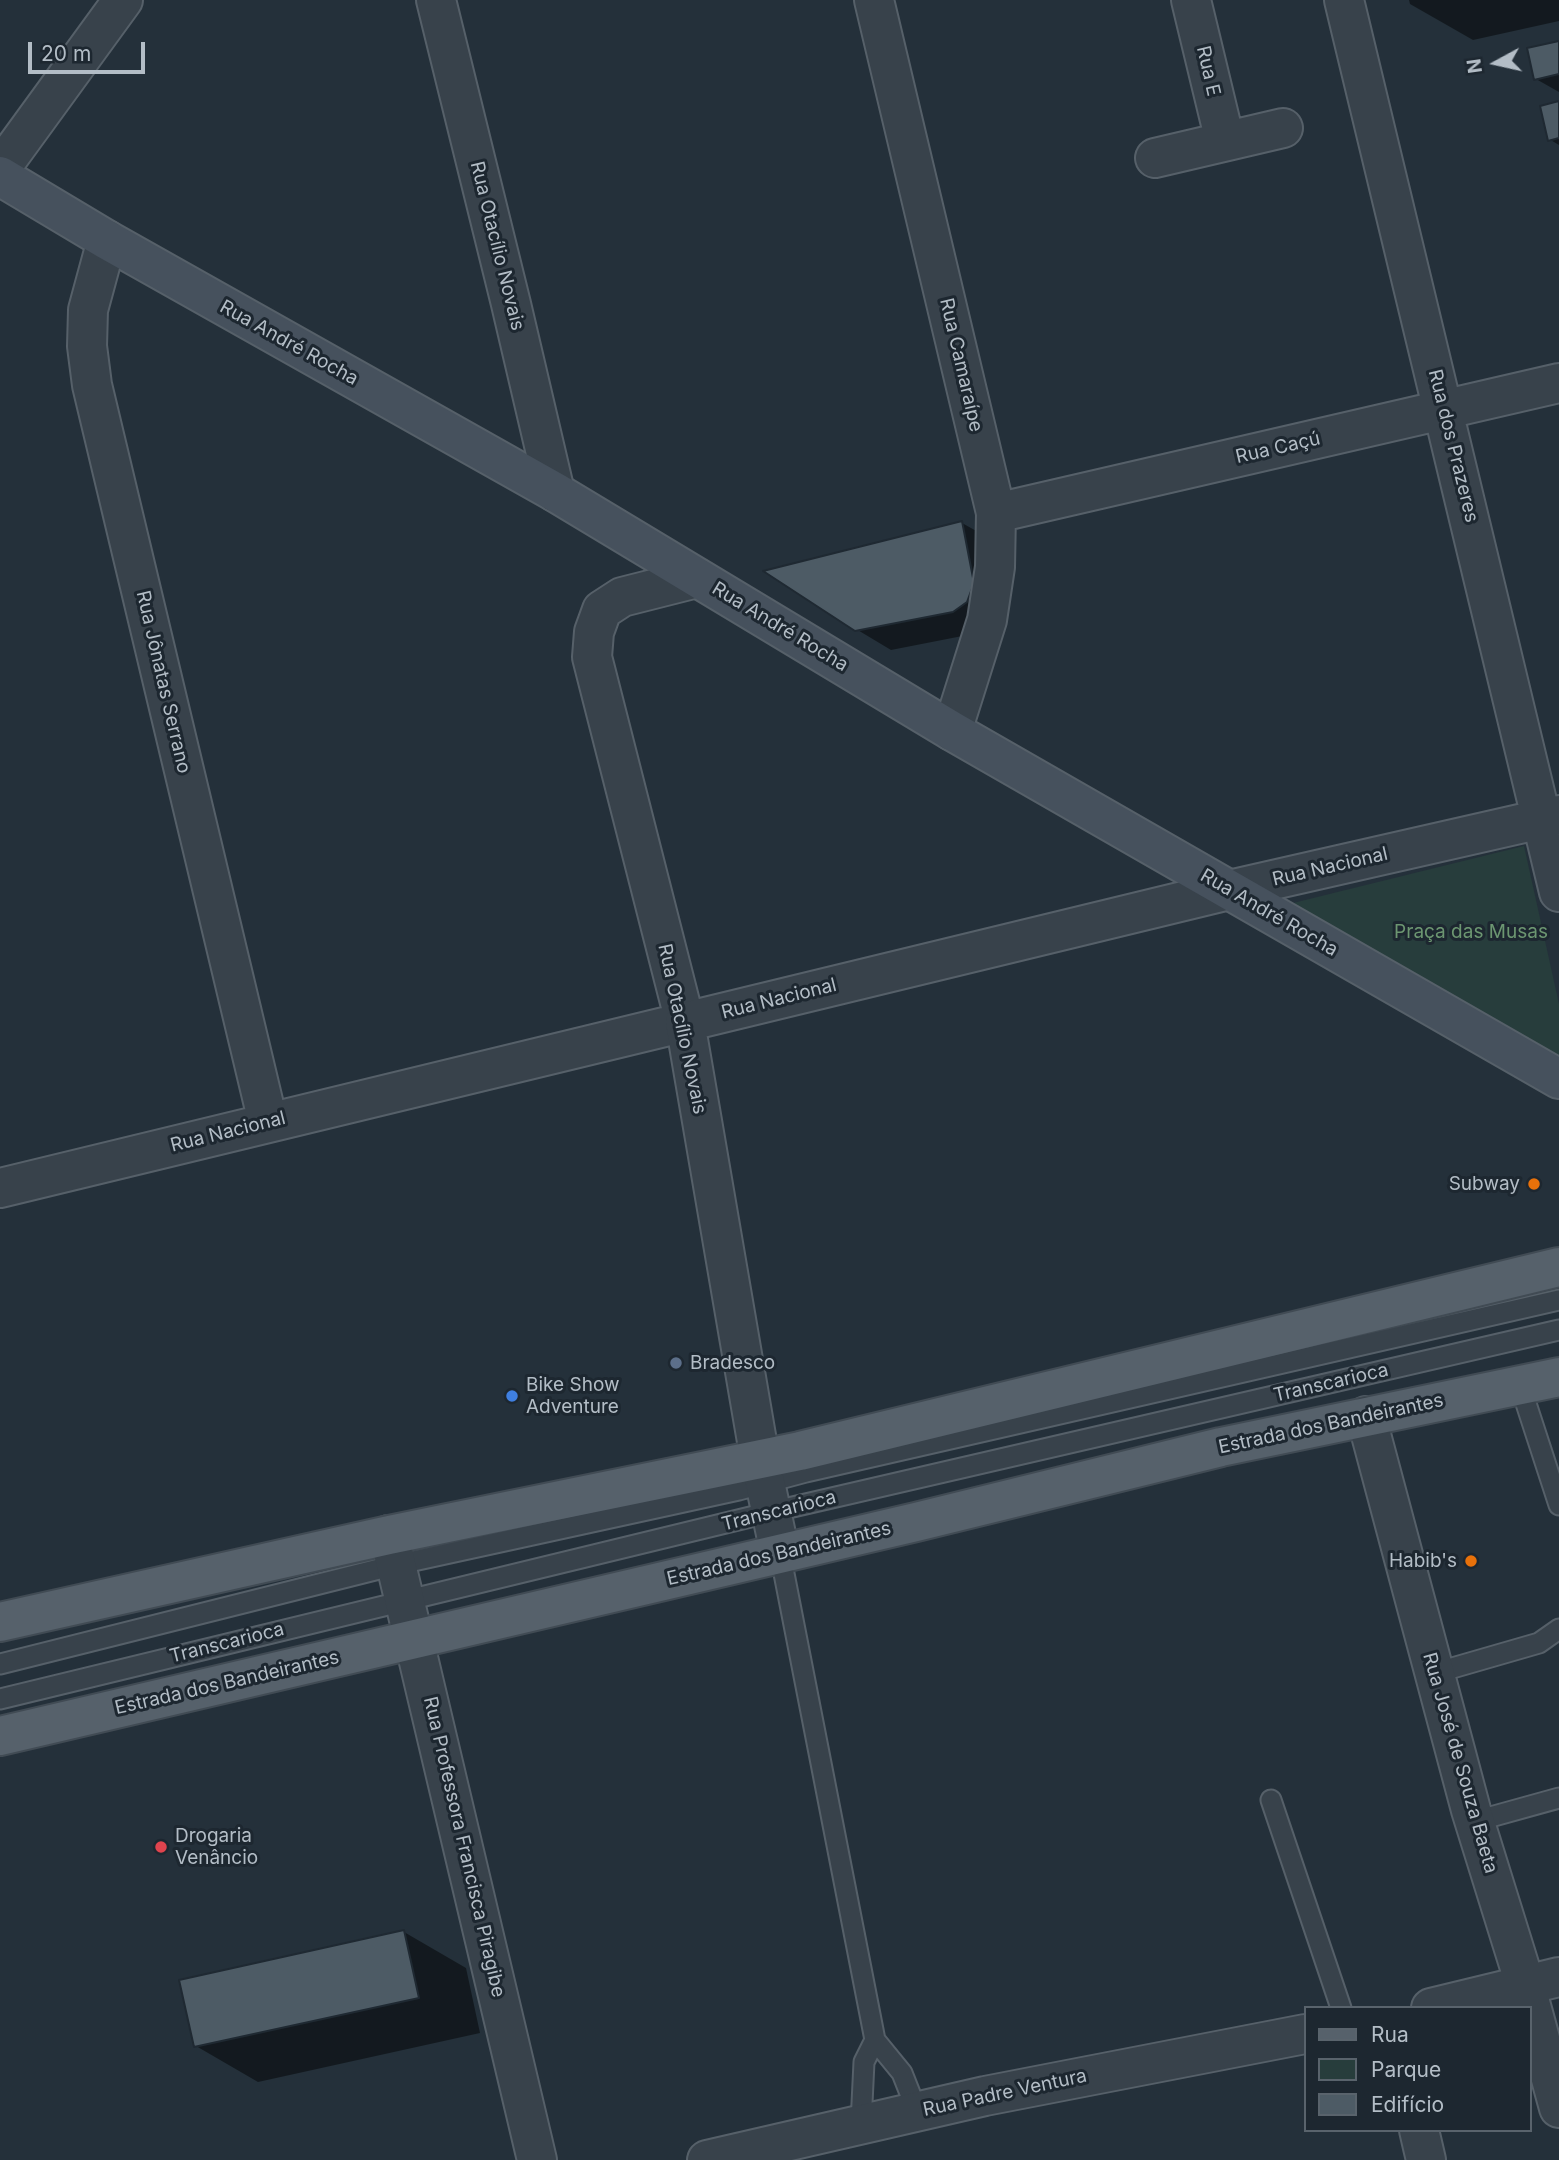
<!DOCTYPE html>
<html>
<head>
<meta charset="utf-8">
<style>
  body { margin:0 }
  #map { position:relative; width:1559px; height:2160px; overflow:hidden; background:#24303a; font-family:Inter,sans-serif }
  canvas { display:block }
  .legend { position:absolute; left:1304px; top:2006px; width:228px; height:126px; box-sizing:border-box; background:#1d2730; border:2px solid #59636c; margin:0; padding:9px 12px; list-style:none; font-size:21px; color:#b3bdc6 }
  .legend li { display:flex; align-items:center; gap:14px; height:35px }
  .legend b { width:35px; border:2px solid #59636c }
  .north { position:absolute; left:1461px; top:28px; width:70px; height:70px; -webkit-text-stroke:5px #1d2730; paint-order:stroke; rotate:262deg; font-size:19px; font-weight:700; line-height:28px; text-align:center; color:#b3bdc6 }
  .north::after { content:''; display:block; margin:auto; width:24px; height:32px; background:#b3bdc6; clip-path:polygon(50% 0,100% 100%,50% 72%,0 100%) }
  .scale { position:absolute; left:28px; top:42px; width:117px; height:32px; box-sizing:border-box; border:4px solid #b3bdc6; border-top:0; padding-left:9px; font-size:21px; line-height:24px; white-space:nowrap; color:#b3bdc6; -webkit-text-stroke:5px #1d2730; paint-order:stroke }
</style>
</head>
<body>
<div id="map">
<canvas width="1559" height="2160"></canvas>
<ul class="legend">
<li><b style="height:9px;background:#56616b"></b>Rua</li>
<li><b style="height:19px;background:#273d3c"></b>Parque</li>
<li><b style="height:19px;background:#4d5b65"></b>Edifício</li>
</ul>
<div class="north">N</div>
<div class="scale">20 m</div>
</div>
<script>
const g = document.querySelector('canvas').getContext('2d');
g.lineJoin = 'round';
function paint(path, color) {
  g.fillStyle = color;
  g.fill(path, 'evenodd');
}
function toPath(rows) {
  const path = new Path2D();
  for (const r of rows) {
    path.moveTo(r[0], r[1]);
    for (let i = 2; i < r.length; i += 2) path.lineTo(r[i], r[i + 1]);
  }
  return path;
}
function trace(path, color, width, dash) {
  g.strokeStyle = color;
  g.lineWidth = width;
  g.lineCap = dash ? 'butt' : 'round';
  g.setLineDash(dash || []);
  g.stroke(path);
}
function drawText(font, color, halo, rows, align = 'center') {
  g.font = font + ' Inter,sans-serif';
  g.lineWidth = 6;
  g.setLineDash([]);
  g.textBaseline = 'middle';
  g.strokeStyle = halo;
  g.fillStyle = color;
  for (const [text, x, y, turn = 0] of rows) {
    g.save();
    g.translate(x, y);
    g.rotate((+turn || 0) * Math.PI / 180);
    g.textAlign = isNaN(turn) ? turn : align;
    if (halo) g.strokeText(text, 0, 0);
    g.fillText(text, 0, 0);
    g.restore();
  }
}
paint(toPath([
  [1524,846,1559,1004,1559,1069,1293,903]
]), '#273d3c');
paint(toPath([
  [1409,0,1559,0,1559,21,1473,40,1410,4],
  [1559,43,1559,92,1536,79],
  [1559,103,1559,145,1549,139],
  [962,523,996,542,988,631,891,650,856,629],
  [404,1932,466,1968,480,2033,258,2082,196,2046]
]), '#0007');
const building = toPath([
  [1559,41,1559,74,1534,80,1527,48,1559,41],
  [1559,101,1559,138,1548,141,1540,106,1559,101],
  [962,521,974,583,967,602,953,612,855,631,763,571,962,521],
  [404,1930,419,1998,194,2047,179,1980,404,1930]
]);
paint(building, '#4d5b65');
trace(building, '#1f2932', 2);
const service = toPath([
  [1520,1385,1559,1505],
  [780,1553,875,2040,902,2073,917,2111],
  [0,1664,395,1565,739,1490,806,1472,1559,1300],
  [1435,1673,1539,1643,1559,1629],
  [0,1699,771,1512,1559,1330],
  [1271,1800,1341,2008],
  [1476,1821,1559,1798],
  [861,2124,864,2062,875,2040]
]);
const minor = toPath([
  [436,0,511,304,555,492],
  [874,0,996,513,995,567,987,620,952,731],
  [1191,0,1225,141],
  [1344,0,1559,892],
  [1155,158,1283,128],
  [0,169,123,0],
  [107,240,88,310,87,346,92,385,268,1122],
  [996,513,1559,383],
  [1229,890,1559,815],
  [0,1188,685,1022,592,657,594,632,602,610,622,597,697,578],
  [1419,2130,1426,2160]
]);
const tertiary = toPath([
  [1366,1416,1471,1810,1525,1984,1559,2108],
  [389,1535,537,2160],
  [780,1553,760,1459,685,1022,1229,890],
  [1431,2008,1559,1977],
  [707,2160,985,2096,1305,2034]
]);
const secondary = toPath([
  [0,176,107,240,555,492,952,731,1559,1079]
]);
const primary = toPath([
  [0,1622,389,1535,800,1451,1559,1267],
  [0,1736,916,1522,1221,1447,1559,1377]
]);
trace(service, '#566069', 23);
trace(minor, '#566069', 42);
trace(tertiary, '#566069', 42);
trace(secondary, '#566069', 42);
trace(primary, '#414b54', 42);
trace(service, '#38424b', 19);
trace(minor, '#38424b', 38);
trace(tertiary, '#38424b', 38);
trace(secondary, '#46515d', 38);
trace(primary, '#56616b', 38);
for (const [x, y, r, color] of [
  [1534,1184,7,"#e8710a"],
  [676,1363,7,"#5c6f8a"],
  [512,1396,7,"#3f7fe0"],
  [1471,1561,7,"#e8710a"],
  [161,1847,7,"#e0444e"]
]) {
  const dot = new Path2D();
  dot.arc(x, y, r, 0, 2 * Math.PI);
  g.fillStyle = color;
  g.fill(dot);
  trace(dot, '#1d2730', 2.5);
}
drawText('19px', '#b3bdc6', '#1d2730', [
  ["Rua E",1208,71,77],
  ["Rua Otacílio Novais",497,246,76],
  ["Rua André Rocha",289,343,29],
  ["Rua Camaraípe",961,365,77],
  ["Rua dos Prazeres",1453,446,76],
  ["Rua Caçú",1278,448,-13],
  ["Rua André Rocha",780,627,31],
  ["Rua Jônatas Serrano",163,682,77],
  ["Rua Nacional",1330,867,-13],
  ["Rua André Rocha",1269,913,30],
  ["Rua Nacional",779,999,-14],
  ["Rua Otacílio Novais",682,1029,78],
  ["Rua Nacional",228,1132,-14],
  ["Transcarioca",1331,1383,-13],
  ["Estrada dos Bandeirantes",1331,1424,-12],
  ["Transcarioca",779,1511,-14],
  ["Estrada dos Bandeirantes",779,1554,-13],
  ["Transcarioca",227,1643,-14],
  ["Estrada dos Bandeirantes",227,1683,-13],
  ["Rua José de Souza Baeta",1460,1763,74],
  ["Rua Professora Francisca Piragibe",464,1847,77],
  ["Rua Padre Ventura",1005,2093,-12]
]);
drawText('19px', '#6c9671', '#1d2730', [
  ["Praça das Musas",1471,932]
]);
drawText('19px', '#b3bdc6', '#1d2730', [
  ["Subway",1520,1184,"right"],
  ["Bradesco",690,1363],
  ["Bike Show",526,1385],
  ["Adventure",526,1407],
  ["Habib's",1457,1561,"right"],
  ["Drogaria",175,1836],
  ["Venâncio",175,1858]
], 'left');
</script>
</body>
</html>
